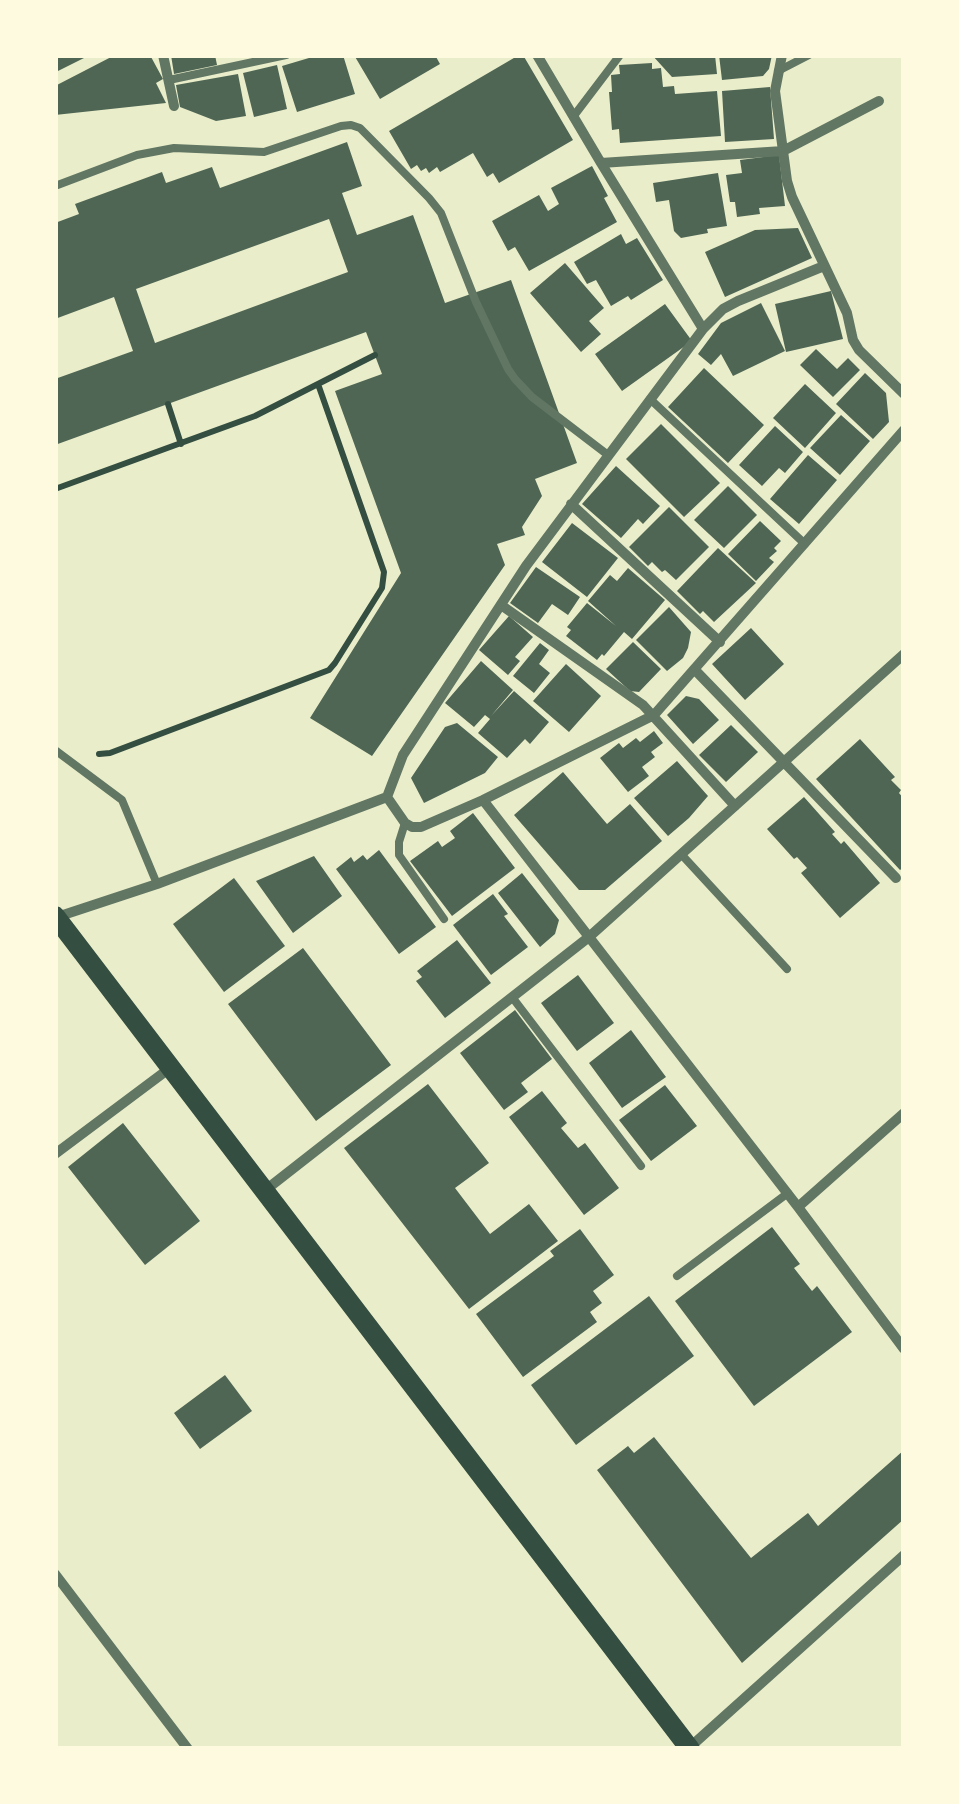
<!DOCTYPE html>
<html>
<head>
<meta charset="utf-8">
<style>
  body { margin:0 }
  #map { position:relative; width:959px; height:1804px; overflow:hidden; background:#e9edc9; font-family:Helvetica,sans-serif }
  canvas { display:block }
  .frame { position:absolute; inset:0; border:58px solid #fefae0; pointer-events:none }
</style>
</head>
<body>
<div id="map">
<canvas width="959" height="1804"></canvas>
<div class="frame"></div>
</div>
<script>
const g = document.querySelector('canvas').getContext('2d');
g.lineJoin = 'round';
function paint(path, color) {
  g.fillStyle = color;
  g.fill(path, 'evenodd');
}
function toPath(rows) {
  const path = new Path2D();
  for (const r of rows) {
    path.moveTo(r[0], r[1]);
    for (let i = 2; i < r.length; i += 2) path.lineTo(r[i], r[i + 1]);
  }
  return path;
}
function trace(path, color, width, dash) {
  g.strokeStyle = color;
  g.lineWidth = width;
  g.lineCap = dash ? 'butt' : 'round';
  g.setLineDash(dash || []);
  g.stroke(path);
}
paint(toPath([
  [55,55,90,55,58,71,55,64],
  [115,55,150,55,163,79,156,83,166,103,55,115,55,86],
  [171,55,215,55,217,65,174,74],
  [319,55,343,55,355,94,297,112,282,66],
  [354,55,435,55,440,64,380,99],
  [519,55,523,55,573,140,499,183,493,173,487,177,473,153,440,172,437,167,429,173,426,168,421,171,417,165,411,169,389,131],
  [652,55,715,55,717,74,672,77],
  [719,55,772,55,769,69,763,76,722,80],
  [652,63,652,69,661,68,663,87,674,86,675,94,717,91,721,136,620,143,619,129,612,130,609,92,612,92,611,75,620,74,619,65],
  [277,65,287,109,254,117,243,73],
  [238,74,246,116,216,121,180,107,176,85],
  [770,87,774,139,725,142,722,91],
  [347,142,362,186,342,193,357,235,413,215,445,303,511,280,577,463,535,479,542,496,522,527,525,535,497,544,505,565,372,756,310,718,401,573,335,391,382,374,366,332,55,445,55,379,133,351,114,297,55,319,55,223,79,214,75,204,162,172,166,183,212,167,220,188],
  [329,219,348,272,155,343,136,289],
  [779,155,785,206,759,208,760,214,737,217,735,202,730,202,726,175,742,173,740,160],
  [592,166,608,196,604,198,617,222,529,271,515,247,508,251,492,221,539,195,548,211,559,204,551,188],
  [718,173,727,226,707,229,708,233,681,238,674,231,669,200,656,202,653,183],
  [798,228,812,258,725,297,705,252,755,230],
  [621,234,626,244,637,238,663,280,631,300,628,296,611,306,596,280,587,284,574,262],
  [565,263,604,308,589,321,601,334,581,352,530,293],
  [831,291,843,339,786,352,775,304],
  [761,303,785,351,733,376,721,354,711,365,698,354,721,323],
  [665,304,692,341,622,391,595,354],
  [816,349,837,369,848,358,860,370,833,397,800,365],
  [704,368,764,425,728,463,668,407],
  [865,373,886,393,889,422,873,439,836,404],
  [805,384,836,413,805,448,773,418],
  [841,415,870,441,840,475,810,448],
  [661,424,720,483,684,517,626,459],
  [775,426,803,452,785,473,779,468,762,486,739,465],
  [808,455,837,480,799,524,770,499],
  [616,466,660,506,643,524,638,519,621,538,582,504],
  [728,486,757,515,724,548,694,520],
  [669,507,709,547,676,580,665,570,662,572,652,562,648,566,629,547],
  [760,521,781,541,774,548,777,551,769,558,774,562,756,581,728,554],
  [572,523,618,558,587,597,542,562],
  [718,548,756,583,714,622,703,611,700,614,677,591],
  [536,567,580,597,568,615,552,604,538,623,510,603],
  [628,568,665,600,632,639,624,632,604,656,602,654,597,660,566,636,571,630,567,627,587,603,616,626,588,601,610,575,617,581],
  [669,607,691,632,688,648,683,658,667,671,636,640],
  [509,616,533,637,515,657,520,661,508,675,479,650],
  [751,628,784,664,745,700,712,664],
  [633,642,661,669,639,692,630,691,606,669],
  [540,643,549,650,539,664,550,673,534,693,513,676],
  [481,661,513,690,491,716,514,691,549,722,530,744,525,739,507,758,478,733,490,719,485,715,474,727,445,703],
  [566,664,601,696,569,732,533,701],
  [686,696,699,699,719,720,693,744,667,715],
  [457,723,498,757,485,773,424,803,411,778,445,727],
  [731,725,758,752,726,782,699,755],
  [654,731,663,743,651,752,655,757,642,767,649,776,628,792,600,758,619,743,623,748,636,738,640,742],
  [860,739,895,777,891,780,901,790,899,793,904,799,904,867,900,870,816,779],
  [677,761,708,796,689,818,668,836,634,798],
  [563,772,607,824,630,804,662,841,605,890,579,890,514,815],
  [804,797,835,832,832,834,841,844,844,841,880,883,840,918,801,873,807,868,797,857,794,859,767,829],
  [473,813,515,868,452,916,410,861,438,841,442,847,455,838,450,831],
  [379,850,436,927,399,954,336,869,351,857,354,862,363,855,367,860],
  [314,856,342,896,293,933,256,881],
  [522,873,559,920,555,934,540,947,498,893],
  [234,878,285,946,224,992,173,924],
  [493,894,508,914,504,916,528,947,491,975,453,925],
  [457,940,491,983,445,1018,416,981,422,977,417,971],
  [303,948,391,1065,316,1121,228,1004],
  [578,975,614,1023,577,1051,541,1003],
  [515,1010,552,1059,521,1083,528,1092,504,1110,460,1053],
  [631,1030,666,1077,622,1108,589,1063],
  [428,1084,489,1163,455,1188,490,1234,529,1204,558,1241,469,1309,344,1148],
  [665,1085,697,1126,651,1161,619,1120],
  [542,1091,567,1123,561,1128,578,1148,585,1143,619,1188,584,1215,509,1117],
  [123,1123,200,1221,145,1265,68,1167],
  [772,1227,800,1264,794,1268,812,1291,817,1286,852,1332,754,1406,675,1301],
  [580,1229,614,1275,593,1291,602,1303,590,1312,597,1322,523,1377,476,1314,554,1256,550,1251],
  [649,1296,694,1356,576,1445,531,1385],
  [225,1375,252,1411,200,1449,174,1413],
  [654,1437,751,1558,808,1513,818,1526,904,1450,904,1519,742,1663,597,1470,628,1446,634,1453]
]), '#4f6655');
trace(toPath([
  [168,404,181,444],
  [55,489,255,416,375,355],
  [99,754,110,753,329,670,335,663,382,588,384,572,318,384]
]), '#344e41', 6);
trace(toPath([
  [778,71,809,55],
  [169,80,286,55],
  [573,117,620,55],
  [55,186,137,155,174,148,264,152,341,126,351,125,360,128,429,198,441,213,476,302,508,369,515,379,532,397,608,455],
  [650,399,805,544],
  [55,750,122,800,157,884],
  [405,823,399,842,399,855,444,919],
  [681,854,787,969],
  [512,997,641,1166],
  [677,1276,788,1193]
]), '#617663', 8);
trace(toPath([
  [163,55,174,106],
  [782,55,775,91,787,181,792,197,847,313,853,340,859,350,904,394],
  [601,163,783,151,879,101],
  [703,329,723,309,738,301,824,266],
  [571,504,720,642],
  [501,605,643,705,735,806],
  [695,670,896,878],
  [387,797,403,755,526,566,703,329,601,163,537,55],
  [483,800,798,1207,904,1349],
  [57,917,157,884,387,797,405,823,412,827,421,827,483,800,654,715,904,430],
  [55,1154,170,1068],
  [263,1192,589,937,904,654],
  [798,1207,904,1113],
  [55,1574,188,1749],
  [689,1748,904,1555]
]), '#617663', 10);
trace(toPath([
  [55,916,690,1749]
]), '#344e41', 20);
</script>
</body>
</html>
